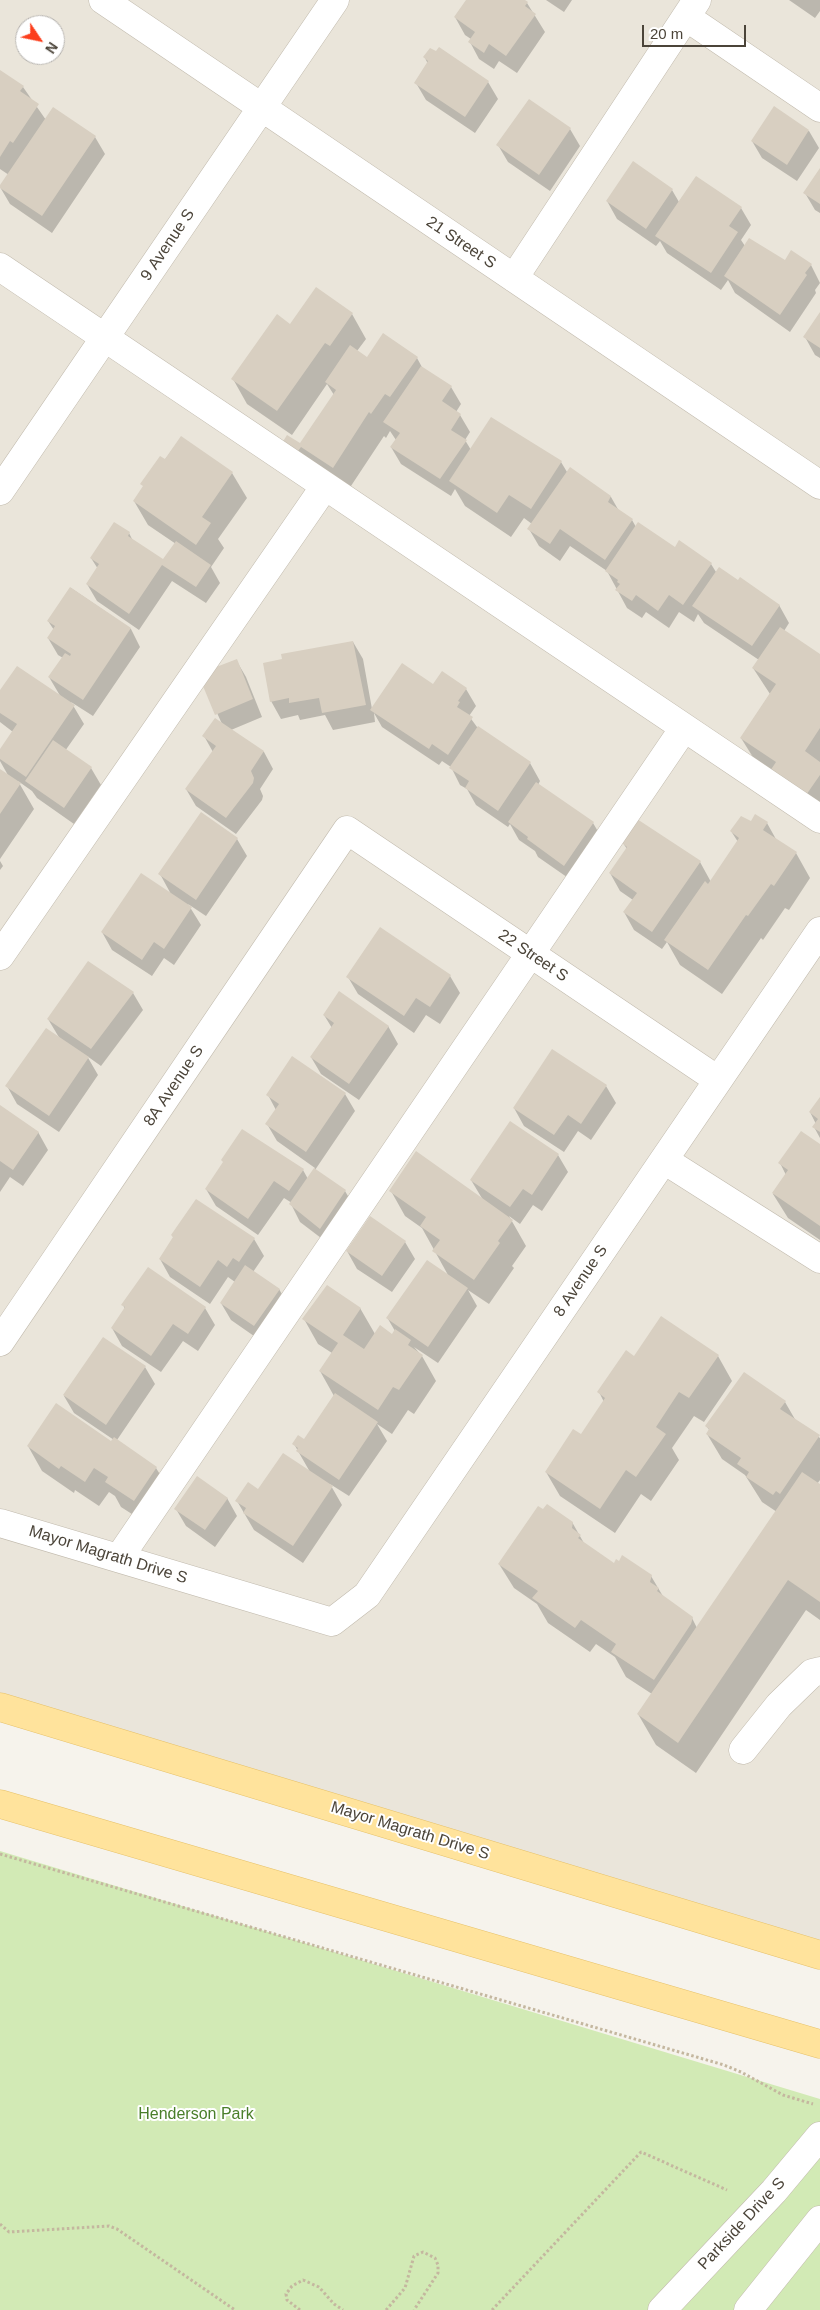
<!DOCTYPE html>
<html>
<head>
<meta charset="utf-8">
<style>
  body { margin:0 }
  #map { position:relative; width:820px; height:2310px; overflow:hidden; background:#f6f3ec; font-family:Arial,sans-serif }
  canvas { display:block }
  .north { position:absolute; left:15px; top:15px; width:50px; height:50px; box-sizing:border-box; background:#fff; border:1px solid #b7b4b0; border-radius:50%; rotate:124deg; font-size:14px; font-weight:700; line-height:20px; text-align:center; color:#4b4439 }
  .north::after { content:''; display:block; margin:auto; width:18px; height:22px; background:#fc3f1d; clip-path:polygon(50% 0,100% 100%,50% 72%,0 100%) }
  .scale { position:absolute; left:642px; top:25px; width:104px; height:22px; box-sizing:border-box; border:2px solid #4b4439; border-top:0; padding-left:6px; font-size:15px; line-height:18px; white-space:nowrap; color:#4b4439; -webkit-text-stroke:4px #fff; paint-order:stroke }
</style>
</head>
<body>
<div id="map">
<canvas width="820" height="2310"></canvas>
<div class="north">N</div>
<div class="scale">20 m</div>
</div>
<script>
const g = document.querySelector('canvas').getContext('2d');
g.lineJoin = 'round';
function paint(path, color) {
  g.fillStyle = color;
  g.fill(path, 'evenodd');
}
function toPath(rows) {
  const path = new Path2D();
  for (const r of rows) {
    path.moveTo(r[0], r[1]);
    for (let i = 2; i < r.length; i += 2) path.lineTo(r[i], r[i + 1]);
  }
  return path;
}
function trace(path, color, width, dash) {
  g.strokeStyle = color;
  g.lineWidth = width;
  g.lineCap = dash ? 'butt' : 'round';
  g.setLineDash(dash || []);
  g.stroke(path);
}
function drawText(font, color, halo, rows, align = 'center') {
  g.font = font + ' Arial,sans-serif';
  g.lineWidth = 4;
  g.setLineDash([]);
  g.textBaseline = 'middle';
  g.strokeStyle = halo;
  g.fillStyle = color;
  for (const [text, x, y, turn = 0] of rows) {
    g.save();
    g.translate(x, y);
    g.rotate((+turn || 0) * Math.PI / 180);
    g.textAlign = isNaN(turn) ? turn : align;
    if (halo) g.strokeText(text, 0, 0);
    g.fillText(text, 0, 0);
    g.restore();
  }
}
paint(toPath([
  [0,0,820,0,820,1955,0,1707],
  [25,25,55,25,55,55,25,55]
]), '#eae5da');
paint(toPath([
  [0,1851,820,2099,820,2310,0,2310]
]), '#d2eab5');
paint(toPath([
  [468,0,523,0,527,3,545,32,517,73,499,61,494,69,479,59,470,42,471,39,465,35,455,17],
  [546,0,572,0,564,12],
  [789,0,820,0,820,11,815,18],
  [425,58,488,82,498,99,475,133,426,100,416,83,428,64],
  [0,71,23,87,46,120,95,137,105,154,52,233,10,204,0,187,9,175,0,169],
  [529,100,570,129,580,146,550,191,508,162,498,145],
  [809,131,819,148,797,181,762,158,752,141],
  [633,163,672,190,679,202,741,208,751,225,741,240,745,246,785,261,811,265,820,283,815,290,816,293,790,332,735,293,728,280,721,290,667,253,660,241,656,246,617,219,607,201],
  [820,170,820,213,815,210,805,193],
  [352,314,366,339,357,351,367,358,417,358,423,369,451,387,461,404,456,412,460,415,470,432,465,440,471,450,492,419,561,462,567,472,611,497,619,511,632,520,636,527,675,549,711,564,716,572,779,605,789,623,784,631,820,655,820,820,756,762,741,738,770,694,753,668,759,660,704,623,698,614,694,622,679,612,669,628,646,612,642,618,627,608,607,571,570,546,560,561,539,546,529,529,532,524,524,518,511,537,465,506,455,489,451,496,401,464,391,447,396,440,390,431,386,438,384,436,347,492,280,448,300,445,334,395,327,384,292,435,247,404,233,379,291,325],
  [820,314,820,358,815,355,805,337],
  [181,438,232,473,247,498,218,539,224,548,211,567,220,583,206,603,172,581,139,630,97,601,87,584,98,569,91,558,129,533,133,541,164,561,176,544,148,525,134,501],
  [71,588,131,629,140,647,93,716,71,702,84,724,65,751,91,768,101,785,74,824,37,798,32,791,18,781,34,809,0,859,0,771,9,777,0,761,0,751,13,732,0,722,0,693,62,699,49,677,63,658,58,655,48,638,54,630,48,621],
  [353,642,363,659,372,709,433,686,466,689,476,706,469,716,477,727,530,763,540,781,538,785,593,823,603,840,574,882,538,857,535,851,519,840,510,824,508,827,476,805,467,789,460,785,451,767,442,761,439,765,382,727,374,713,375,722,333,730,325,715,300,720,298,715,281,719,271,701],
  [236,660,246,677,262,717,231,730,264,752,273,769,260,789,263,796,262,800,236,834,196,806,186,789,213,752,204,736,222,724,200,675],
  [202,814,237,839,247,856,206,916,188,904,201,925,174,965,164,958,152,976,112,950,102,932,172,896,160,874],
  [751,822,767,823,777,841,796,853,810,878,789,910,785,908,763,940,761,938,722,994,680,965,667,942,662,949,634,930,624,912,633,900,620,891,610,873,627,849,623,843,700,862,711,882,738,842,731,831],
  [0,861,3,866,0,870],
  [381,929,450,976,460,993,440,1024,426,1015,414,1033,358,994,348,977],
  [133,993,143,1010,101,1066,87,1056,98,1075,59,1132,17,1104,7,1086,60,1039,48,1019],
  [324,1015,388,1026,398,1044,359,1100,321,1074,311,1057,332,1028],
  [606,1086,616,1103,591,1140,578,1131,564,1152,524,1126,514,1108],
  [345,1094,355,1111,315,1170,345,1191,355,1208,321,1238,300,1222,291,1204,292,1203,284,1198,258,1235,216,1206,206,1189,303,1170,308,1179,315,1168,277,1141,267,1124,276,1110,268,1095],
  [820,1099,820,1138,814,1127,816,1124,810,1112],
  [0,1107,38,1132,48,1150,23,1186,10,1177,0,1192],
  [510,1123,558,1155,568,1172,542,1211,533,1205,520,1224,509,1216,526,1246,512,1266,514,1268,489,1304,468,1290,477,1306,438,1363,414,1347,422,1356,436,1381,414,1414,408,1410,392,1434,377,1424,387,1441,349,1496,330,1484,342,1505,303,1563,254,1530,237,1501,310,1472,294,1444,304,1441,334,1396,320,1371,332,1353,318,1344,304,1319,360,1308,375,1334,393,1335,395,1331,388,1319,448,1275,422,1228,405,1216,391,1191,483,1200,471,1180],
  [820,1145,820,1240,788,1218,773,1194,786,1175,780,1163],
  [172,1235,254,1239,264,1256,253,1272,279,1289,289,1307,264,1343,231,1320,221,1303,235,1282,228,1277,210,1304,170,1277,160,1259,174,1239],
  [405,1242,415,1259,392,1292,357,1269,347,1251],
  [148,1269,205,1308,215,1325,198,1351,183,1341,161,1372,122,1346,112,1328,125,1309,123,1305],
  [718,1356,732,1381,704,1422,694,1416,672,1448,679,1460,651,1501,641,1494,615,1533,560,1496,546,1472,582,1436,604,1402,599,1392,634,1358],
  [145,1367,155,1384,117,1440,156,1468,171,1492,149,1525,121,1507,115,1496,109,1492,99,1506,75,1490,74,1493,42,1471,28,1446,112,1443,114,1440,74,1413,64,1396],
  [785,1402,796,1421,820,1438,820,1480,817,1484,820,1486,820,1620,806,1610,696,1773,656,1745,638,1714,652,1694,626,1677,615,1657,596,1644,590,1652,548,1623,537,1604,514,1588,499,1564,572,1522,585,1545,614,1565,651,1576,664,1598,692,1618,697,1628,777,1512,762,1502,745,1475,722,1459,707,1434,710,1431,707,1427],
  [227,1498,237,1516,215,1547,186,1526,176,1509]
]), '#0003');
paint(toPath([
  [466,0,525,0,528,2,525,6,536,14,506,56,489,44,484,53,468,42,475,32,454,17],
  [439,47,489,81,465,117,414,83,428,61,423,57,430,48,436,51],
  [0,70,24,86,20,91,39,104,13,143,10,141,0,157],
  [529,99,571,128,539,175,496,145],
  [774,106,809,130,787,165,751,141],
  [53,107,96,136,42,216,0,188,0,185],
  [633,161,673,189,646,229,606,201],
  [820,168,820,204,803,193],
  [696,176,742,207,729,226,738,232,711,273,655,236],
  [749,238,785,260,791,250,812,264,805,273,807,275,780,315,724,276],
  [316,287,353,313,330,346,325,343,277,411,231,379,277,314,290,324],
  [820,312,820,348,803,337],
  [383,333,418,357,390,397,385,394,371,414,369,412,333,468,301,447,293,458,279,448,287,435,300,443,336,390,325,382,350,345,367,357],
  [421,366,452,386,442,401,461,414,451,430,467,440,440,479,390,447,400,433,383,422],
  [491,417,562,461,531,509,509,495,497,513,449,481],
  [181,436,233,472,202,517,211,523,196,545,133,501,143,486,140,484,160,456,165,459],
  [570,467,611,496,608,502,633,519,605,560,560,529,550,544,527,529],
  [114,522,130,532,128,536,163,559,176,541,211,565,196,587,162,565,129,614,86,584,99,564,90,558],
  [638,522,675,547,679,540,712,563,683,605,669,595,658,611,636,595,632,601,615,590,620,584,617,582,618,580,605,571],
  [719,567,738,580,740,577,780,605,752,646,692,606],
  [70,587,131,628,83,700,48,677,65,653,70,656,71,654,47,638,55,626,47,621],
  [780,627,820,654,820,728,805,751,820,762,820,775,804,798,768,774,776,762,740,738,776,684,752,668],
  [353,641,366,705,322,713,319,698,289,703,289,698,270,702,263,663,282,659,281,654],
  [237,659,253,699,215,715,198,674],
  [402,663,433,684,442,671,467,688,458,701,460,702,457,707,473,717,448,755,432,744,429,749,370,710],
  [17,666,75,705,26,777,0,759,0,749,17,724,0,713,0,690],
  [215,718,264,751,251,771,254,778,253,783,226,818,185,789,216,746,202,736],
  [478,726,531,762,498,811,465,788,469,781,449,768],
  [53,740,92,767,64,808,25,781],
  [0,769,21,783,0,814],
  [536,782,594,822,564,866,527,839,528,837,508,822],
  [201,812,238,838,196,900,158,874],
  [755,814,768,822,763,830,797,852,774,886,771,884,748,916,746,915,708,970,664,940,705,881,708,884,739,838,730,831,741,816,751,821],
  [637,819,701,861,652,932,623,912,637,893,609,873,627,847,622,843],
  [141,873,192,907,164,949,154,942,142,960,101,932],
  [380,927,451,975,430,1007,416,998,404,1016,346,977],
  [88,961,134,992,91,1049,47,1019],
  [339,991,389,1026,349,1084,310,1057,334,1023,323,1015],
  [46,1028,89,1057,49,1116,5,1086],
  [552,1049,607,1085,581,1124,568,1115,554,1135,513,1108],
  [292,1056,346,1093,306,1152,265,1124,279,1104,266,1095],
  [820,1097,820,1132,812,1127,818,1119,809,1112],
  [0,1105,39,1132,13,1170,0,1161],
  [510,1121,559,1154,532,1195,523,1189,510,1207,470,1180],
  [242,1129,304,1169,289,1191,274,1181,248,1219,205,1189,223,1162,221,1160],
  [801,1131,820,1144,820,1226,772,1193,788,1170,778,1163],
  [416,1151,513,1220,498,1241,500,1243,474,1280,432,1251,440,1240,420,1226,426,1217,389,1191],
  [314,1168,346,1190,320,1229,289,1204],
  [196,1199,255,1238,239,1262,233,1258,227,1267,218,1260,200,1287,159,1259,173,1237,171,1235],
  [370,1216,406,1241,382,1276,346,1251],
  [427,1260,468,1288,428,1347,386,1318],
  [245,1265,280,1289,254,1326,220,1303],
  [148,1267,206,1307,188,1334,173,1324,151,1356,111,1328,125,1307,121,1305],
  [327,1285,361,1308,343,1335,364,1349,380,1325,392,1334,395,1329,411,1340,408,1345,423,1355,399,1390,393,1387,378,1410,319,1371,338,1343,302,1319],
  [661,1316,719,1355,689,1398,679,1392,656,1427,666,1434,636,1477,626,1470,600,1509,545,1472,573,1429,581,1434,605,1398,597,1392,626,1350,634,1356],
  [103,1337,146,1366,106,1425,63,1395],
  [744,1372,786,1401,780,1409,820,1435,780,1494,776,1491,773,1495,746,1477,749,1472,737,1464,741,1458,706,1434,709,1429,705,1426],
  [335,1393,378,1422,339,1480,296,1451,298,1448,292,1444,298,1435,304,1439],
  [56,1403,111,1441,114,1437,157,1467,134,1501,105,1482,108,1477,94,1468,85,1482,61,1466,59,1469,27,1446],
  [283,1453,333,1486,293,1546,243,1513,246,1508,235,1501,248,1482,258,1489],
  [802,1472,820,1484,820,1602,788,1580,678,1743,637,1714],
  [197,1476,228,1498,205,1530,174,1509],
  [547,1504,573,1522,572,1528,581,1535,578,1538,614,1563,616,1559,619,1561,622,1555,652,1575,650,1582,659,1588,657,1591,693,1617,691,1624,654,1680,611,1652,616,1644,581,1620,575,1628,532,1598,538,1591,498,1564,538,1506,543,1509]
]), '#d8cfc1');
const minor = toPath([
  [103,0,820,485],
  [686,17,820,108],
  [0,267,820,819],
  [514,278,697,0],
  [0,491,335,0],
  [0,956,325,486],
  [664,1160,820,1259],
  [0,1342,347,830,718,1080],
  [0,1523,332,1622,367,1595,820,931],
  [119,1558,684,728],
  [743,1750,779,1705,812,1673,820,1671],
  [662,2310,774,2191,820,2136],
  [748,2310,820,2220]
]);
const major = toPath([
  [0,1707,820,1955],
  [0,1804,820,2044]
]);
trace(minor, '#c2bbae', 29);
trace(major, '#e6c16a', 29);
trace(toPath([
  [0,1854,724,2065,741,2072,783,2095,813,2104],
  [0,2224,9,2232,109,2226,117,2229,235,2310],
  [300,2310,287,2300,286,2294,292,2286,303,2280,319,2287,334,2304,343,2310],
  [386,2310,405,2288,414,2256,423,2252,435,2258,438,2265,438,2273,414,2310],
  [492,2310,641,2152,727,2190]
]), '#c4b79f', 3, [2.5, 2.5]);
trace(minor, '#fff', 28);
trace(major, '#ffe39c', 28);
drawText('16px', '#4b4439', '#fff', [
  ["21 Street S",461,243,34],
  ["9 Avenue S",168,245,-56],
  ["22 Street S",533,956,34],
  ["8A Avenue S",174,1086,-56],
  ["8 Avenue S",581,1281,-56],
  ["Mayor Magrath Drive S",108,1555,17],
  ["Mayor Magrath Drive S",410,1831,17],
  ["Parkside Drive S",742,2224,-47]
]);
drawText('16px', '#4a7f2a', '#fff', [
  ["Henderson Park",196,2115]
]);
</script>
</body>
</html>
